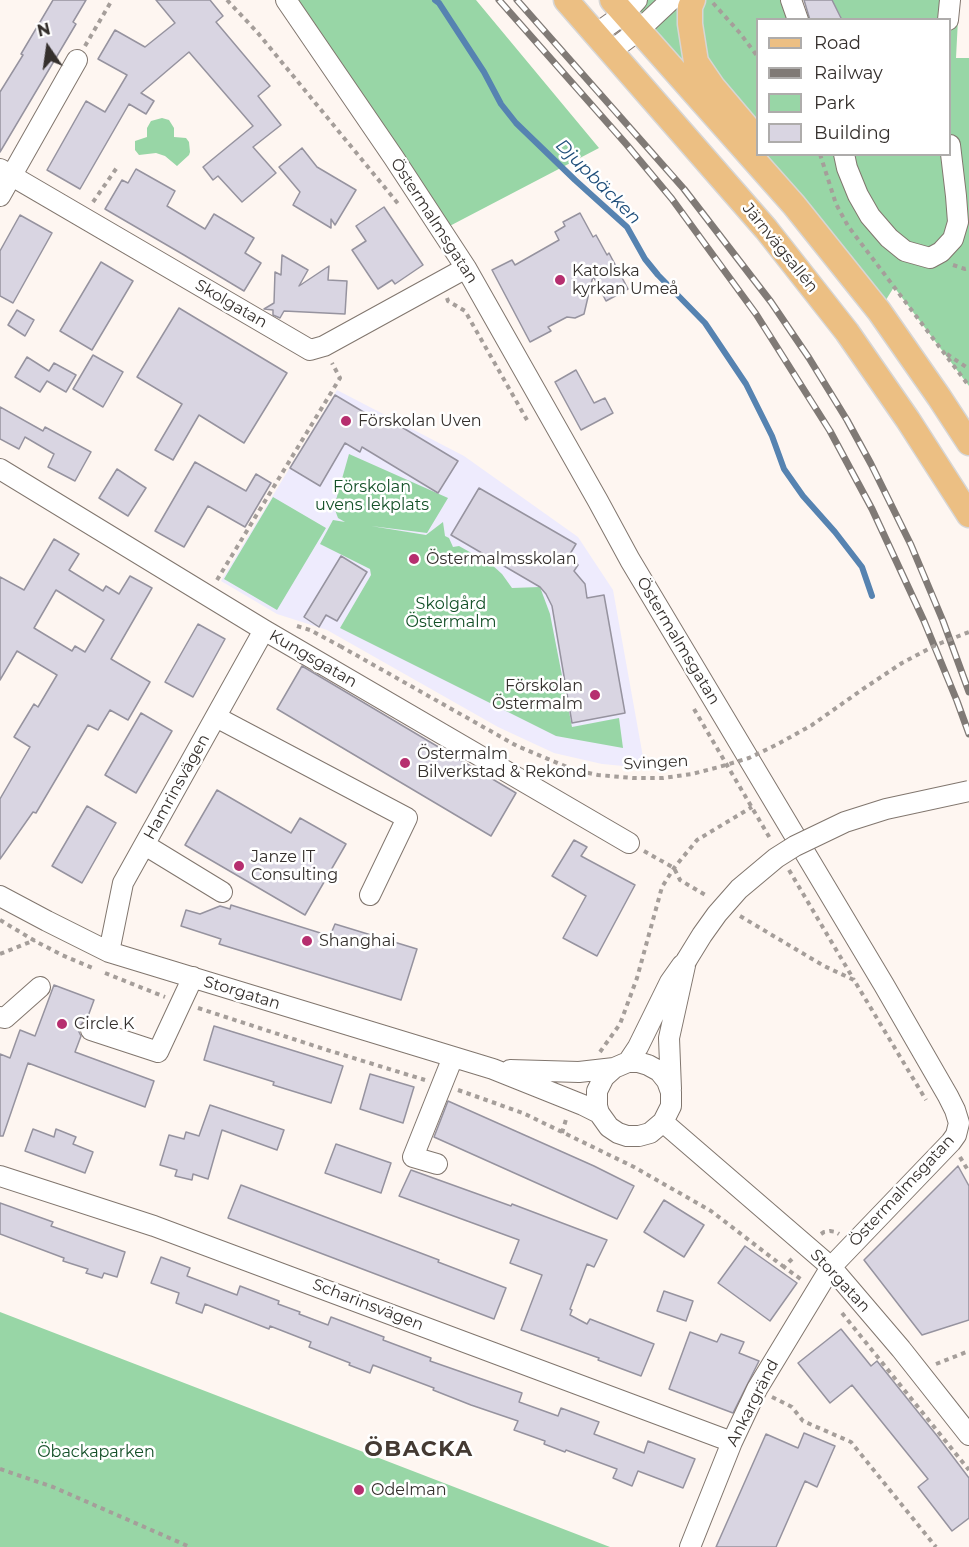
<!DOCTYPE html>
<html>
<head>
<meta charset="utf-8">
<style>
  body { margin:0 }
  #map { position:relative; width:969px; height:1547px; overflow:hidden; background:#fef6f1; font-family:Montserrat,sans-serif }
  canvas { display:block }
  .legend { position:absolute; left:756px; top:18px; width:195px; height:138px; box-sizing:border-box; background:#fff; border:2px solid #aeacab; margin:0; padding:8px 10px; list-style:none; font-size:18px; color:#35302d }
  .legend li { display:flex; align-items:center; gap:12px; height:30px }
  .legend b { width:30px; border:2px solid #aeacab }
  .north { position:absolute; left:18px; top:18px; width:60px; height:60px; -webkit-text-stroke:4px #fff; paint-order:stroke; rotate:347deg; font-size:16px; font-weight:700; line-height:24px; text-align:center; color:#35302d }
  .north::after { content:''; display:block; margin:auto; width:21px; height:27px; background:#35302d; clip-path:polygon(50% 0,100% 100%,50% 72%,0 100%) }
</style>
</head>
<body>
<div id="map">
<canvas width="969" height="1547"></canvas>
<ul class="legend">
<li><b style="height:8px;background:#ecbf83"></b>Road</li>
<li><b style="height:8px;background:#807a76"></b>Railway</li>
<li><b style="height:16px;background:#98d6a6"></b>Park</li>
<li><b style="height:16px;background:#d9d5e2"></b>Building</li>
</ul>
<div class="north">N</div>
</div>
<script>
const g = document.querySelector('canvas').getContext('2d');
g.lineJoin = 'round';
function paint(path, color) {
  g.fillStyle = color;
  g.fill(path, 'evenodd');
}
function toPath(rows) {
  const path = new Path2D();
  for (const r of rows) {
    path.moveTo(r[0], r[1]);
    for (let i = 2; i < r.length; i += 2) path.lineTo(r[i], r[i + 1]);
  }
  return path;
}
function trace(path, color, width, dash) {
  g.strokeStyle = color;
  g.lineWidth = width;
  g.lineCap = dash ? 'butt' : 'round';
  g.setLineDash(dash || []);
  g.stroke(path);
}
function drawText(font, color, halo, rows, align = 'center') {
  g.font = font + ' Montserrat,sans-serif';
  g.lineWidth = 5;
  g.setLineDash([]);
  g.textBaseline = 'middle';
  g.strokeStyle = halo;
  g.fillStyle = color;
  for (const [text, x, y, turn = 0] of rows) {
    g.save();
    g.translate(x, y);
    g.rotate((+turn || 0) * Math.PI / 180);
    g.textAlign = isNaN(turn) ? turn : align;
    if (halo) g.strokeText(text, 0, 0);
    g.fillText(text, 0, 0);
    g.restore();
  }
}
paint(toPath([
  [337,390,464,456,578,537,613,590,645,768,602,764,554,753,498,727,327,630,277,614,221,581]
]), '#eeebfd');
paint(toPath([
  [286,0,476,0,599,148,442,230],
  [612,0,800,0,810,19,758,20,758,154,950,154,950,20,837,19,841,17,832,0,959,0,956,58,969,58,969,386,894,287,879,311],
  [162,118,169,120,174,128,174,137,186,138,189,142,190,152,189,155,177,166,165,156,156,153,139,155,135,150,135,141,147,137,147,128,151,121],
  [349,454,448,498,427,533,371,526,426,535,443,522,445,536,449,538,453,547,459,546,491,564,502,574,512,588,540,587,550,614,572,727,619,718,623,748,556,736,340,628,371,575,370,569,320,544,333,520,345,522,338,518,334,507],
  [273,497,326,528,277,610,224,579],
  [0,1312,610,1547,0,1547]
]), '#98d6a6');
trace(toPath([
  [435,0,439,3,484,72,501,104,516,123,575,180,627,227,645,259,658,275,705,323,746,384,772,436,784,469,803,496,835,532,862,567,872,596]
]), '#5683b1', 6);
const building = toPath([
  [53,0,86,0,73,22,76,24,0,152,0,92,23,55,21,54,53,0],
  [156,0,210,0,223,16,216,22,270,86,258,96,281,125,253,147,276,173,242,202,218,176,213,180,203,167,253,126,189,52,141,93,154,101,146,114,129,104,80,189,47,170,86,101,105,112,127,75,98,59,115,30,145,47,175,23,156,0],
  [804,0,832,0,842,20,810,20,804,0],
  [302,148,317,167,356,190,335,225,331,219,331,228,293,205,300,192,279,167,302,148],
  [136,169,175,191,167,206,205,229,214,214,254,238,245,253,261,263,244,291,184,255,105,209,122,180,128,183,136,169],
  [384,207,423,265,395,284,392,280,378,289,352,250,366,241,356,226,384,207],
  [580,213,593,237,596,235,607,255,609,253,628,289,606,301,593,276,584,314,575,318,567,317,548,327,551,331,530,342,492,270,512,260,515,265,559,240,555,232,565,226,563,222,580,213],
  [20,215,52,233,13,303,0,296,0,251,20,215],
  [282,255,308,270,299,286,329,266,328,280,347,281,345,314,284,311,280,318,273,315,273,310,264,309,274,303,275,272,281,275,282,255],
  [101,262,133,281,92,350,60,331,101,262],
  [179,308,287,373,244,443,199,415,173,460,155,450,182,404,137,377,179,308],
  [17,310,34,320,25,336,8,325,17,310],
  [93,355,123,372,103,407,73,389,93,355],
  [27,357,49,371,54,363,76,375,66,392,47,381,40,392,15,377,27,357],
  [576,370,594,403,605,398,613,413,581,430,555,382,576,370],
  [335,395,382,423,385,417,458,461,438,493,362,447,360,452,345,443,320,486,290,468,335,395],
  [0,407,43,431,45,427,91,452,75,481,48,467,54,454,25,437,19,449,0,439,0,407],
  [195,462,246,491,256,474,271,483,245,527,208,506,184,547,155,531,195,462],
  [117,469,146,488,128,516,99,498,117,469],
  [479,488,576,544,570,554,578,565,574,571,585,584,587,598,604,595,625,713,572,723,552,606,546,594,540,587,451,535,479,488],
  [54,539,79,554,69,570,103,591,106,586,119,594,130,576,152,588,111,659,150,682,128,720,110,710,98,730,88,725,36,813,33,812,0,859,0,799,30,747,14,737,34,704,38,707,57,675,17,651,0,680,0,577,24,590,54,539],
  [56,590,104,620,85,652,75,646,72,651,34,628,56,590],
  [341,556,367,572,337,621,326,615,319,627,304,617,341,556],
  [198,624,225,639,193,697,165,682,198,624],
  [302,666,516,793,491,836,277,709,302,666],
  [141,713,172,731,136,793,105,775,141,713],
  [217,790,291,833,300,818,346,844,305,915,185,845,217,790],
  [87,806,116,823,82,883,52,866,87,806],
  [574,840,587,847,581,856,635,885,597,956,563,938,586,896,552,876,574,840],
  [231,905,330,936,335,924,417,949,401,1000,219,944,221,939,181,926,186,910,200,914,220,906,230,909,231,905],
  [54,985,94,1000,87,1019,83,1022,80,1026,79,1032,81,1036,75,1052,154,1081,145,1107,28,1063,3,1136,0,1136,0,1054,10,1058,20,1030,35,1036,54,985],
  [214,1026,343,1066,331,1103,273,1085,274,1082,204,1060,214,1026],
  [370,1074,414,1087,403,1123,360,1109,370,1074],
  [448,1101,594,1166,634,1186,617,1219,434,1137,448,1101],
  [210,1105,284,1130,277,1150,222,1130,208,1179,193,1174,192,1180,175,1176,177,1170,160,1165,169,1135,184,1139,186,1132,199,1136,210,1105],
  [33,1129,54,1137,56,1129,76,1137,73,1144,93,1152,85,1173,25,1151,33,1129],
  [336,1144,391,1163,381,1193,325,1173,336,1144],
  [958,1166,969,1186,969,1320,922,1335,864,1260,958,1166],
  [411,1170,511,1206,512,1204,607,1240,594,1267,587,1264,570,1309,572,1310,570,1315,587,1324,590,1319,654,1344,641,1376,598,1360,599,1358,521,1330,542,1275,510,1263,519,1240,399,1196,411,1170],
  [241,1185,439,1260,438,1262,506,1288,494,1319,228,1218,241,1185],
  [664,1200,704,1225,684,1257,644,1232,664,1200],
  [0,1203,53,1222,51,1226,125,1252,117,1277,104,1273,102,1278,86,1273,88,1269,63,1261,64,1258,0,1234,0,1203],
  [745,1246,797,1283,770,1321,718,1283,745,1246],
  [161,1257,190,1268,187,1276,237,1295,240,1286,279,1301,278,1304,300,1312,299,1314,328,1325,331,1317,384,1337,383,1340,431,1358,430,1361,522,1393,519,1402,558,1416,561,1408,599,1422,594,1434,644,1453,648,1441,695,1459,683,1488,638,1471,632,1486,613,1478,617,1469,566,1450,565,1452,544,1444,545,1441,514,1430,518,1421,471,1405,433,1390,434,1388,373,1365,370,1373,349,1365,350,1363,309,1347,311,1342,270,1326,269,1329,205,1304,202,1313,176,1303,179,1293,151,1283,161,1257],
  [664,1291,693,1301,686,1321,657,1311,664,1291],
  [841,1329,871,1366,877,1361,938,1437,969,1478,969,1518,952,1531,918,1487,928,1479,852,1385,830,1403,798,1363,841,1329],
  [690,1332,717,1342,721,1334,744,1342,739,1353,759,1361,733,1413,669,1389,690,1332],
  [804,1433,835,1446,817,1487,805,1481,776,1547,716,1547,766,1434,798,1448,804,1433]
]);
paint(building, '#d9d5e2');
trace(building, '#96939f', 1.5);
const minor = toPath([
  [286,0,394,158,466,268,598,501,630,560,884,985,948,1096,955,1110,959,1123,956,1135,951,1142,831,1267,757,1389,732,1442,690,1547],
  [791,0,798,20],
  [948,20,950,0],
  [596,34,624,14,637,0],
  [611,51,639,30,671,0],
  [844,154,847,168,858,195,870,216,889,238,905,251,930,258,941,252,953,239,958,222,956,196,950,145],
  [0,169,310,350,324,346,466,268],
  [0,196,77,60],
  [0,469,264,630,629,843],
  [216,717,407,818,370,895],
  [145,845,222,892],
  [0,896,47,921,109,952,493,1069,583,1105,599,1113],
  [109,952,123,883,264,630],
  [0,1017,5,1018,40,987],
  [91,1030,158,1052,193,977],
  [628,1062,638,1047,670,982,682,965],
  [510,1070,579,1072,614,1068,628,1062,638,1062,648,1065,659,1071,667,1081,671,1092,671,1106,663,1122,650,1133,639,1136,627,1136,618,1133,609,1127,599,1113,597,1106,597,1091,604,1077,614,1068],
  [671,1089,669,1038,686,961],
  [663,1122,831,1267,901,1349,969,1435],
  [437,1164,413,1157,453,1057],
  [0,1176,154,1226,732,1442]
]);
const major = toPath([
  [566,0,766,229,847,332,908,420,969,515],
  [612,0,794,205,879,311,939,397,969,443],
  [693,0,690,7,690,24,696,62,713,87,752,133,758,142]
]);
trace(minor, '#81766e', 22);
trace(major, '#d7d6d5', 27);
trace(toPath([
  [227,0,257,32,400,206],
  [713,3,739,32,758,57],
  [85,46,112,0],
  [820,154,836,204,848,226,969,386],
  [93,202,118,166],
  [953,265,965,269,969,268],
  [447,298,448,301,465,311,527,420],
  [947,354,969,369],
  [217,580,340,378,332,363],
  [297,626,310,630,340,646],
  [694,709,771,840],
  [644,851,674,868,680,880,707,896],
  [789,870,854,980],
  [740,916,824,966,854,980,926,1100],
  [0,920,35,941,62,955,95,969],
  [0,954,35,940],
  [105,973,165,997],
  [198,1008,324,1049,425,1080],
  [600,1052,620,1024,637,978,662,887,674,868,697,840,752,807],
  [458,1090,523,1113,634,1167,711,1211,784,1267],
  [562,1133,567,1116],
  [960,1157,969,1172],
  [821,1234,824,1232,830,1231,836,1232,839,1234],
  [792,1259,784,1267,802,1280],
  [842,1313,969,1470],
  [936,1364,969,1351],
  [772,1397,792,1407,803,1421,851,1442,936,1547],
  [0,1469,53,1487,190,1547]
]), '#a59e9a', 4, [4.5, 4.5]);
trace(minor, '#fff', 20);
trace(major, '#ecbf83', 24);
const rail = toPath([
  [499,0,627,145,672,199,756,314,830,431,872,509,924,621,957,701,969,734],
  [517,0,684,189,771,302,809,358,847,420,871,464,911,545,943,621,969,692]
]);
trace(rail, '#807a76', 7);
trace(rail, '#fff', 4.5, [14]);
const minorBridge = toPath([
  [686,961,702,935,717,914,739,889,776,858,795,846,845,822,886,809,969,791]
]);
trace(minorBridge, '#81766e', 22, []);
trace(toPath([
  [340,646,517,746,574,770,598,775,633,778,663,778,692,774,719,767,749,758,778,744,812,725,863,689,902,663,936,645,969,632]
]), '#a59e9a', 4, [4.5, 4.5]);
trace(minorBridge, '#fff', 20);
for (const [x, y, r, color] of [
  [560,280,6,"#b62e6f"],
  [346,421,6,"#b62e6f"],
  [414,559,6,"#b62e6f"],
  [595,695,6,"#b62e6f"],
  [405,763,6,"#b62e6f"],
  [239,866,6,"#b62e6f"],
  [307,941,6,"#b62e6f"],
  [62,1024,6,"#b62e6f"],
  [359,1490,6,"#b62e6f"]
]) {
  const dot = new Path2D();
  dot.arc(x, y, r, 0, 2 * Math.PI);
  g.fillStyle = color;
  g.fill(dot);
  trace(dot, '#fff', 2);
}
drawText('16px', '#35302d', '#fff', [
  ["Östermalmsgatan",434,221,57],
  ["Järnvägsallén",780,248,51],
  ["Skolgatan",231,304,30],
  ["Östermalmsgatan",678,641,59],
  ["Kungsgatan",313,659,30],
  ["Svingen",656,763,-3],
  ["Hamrinsvägen",177,787,-61],
  ["Storgatan",242,993,17],
  ["Östermalmsgatan",902,1191,-47],
  ["Storgatan",840,1281,47],
  ["Scharinsvägen",368,1305,21],
  ["Ankargränd",753,1403,-63]
]);
drawText('16px', '#35302d', '#fff', [
  ["Katolska",572,271],
  ["kyrkan Umeå",572,289],
  ["Förskolan Uven",358,421],
  ["Östermalmsskolan",426,559],
  ["Förskolan",583,686,"right"],
  ["Östermalm",583,704,"right"],
  ["Östermalm",417,754],
  ["Bilverkstad & Rekond",417,772],
  ["Janze IT",251,857],
  ["Consulting",251,875],
  ["Shanghai",319,941],
  ["Circle K",74,1024],
  ["Odelman",371,1490]
], 'left');
drawText('16px', '#145028', '#fff', [
  ["Förskolan",372,487],
  ["uvens lekplats",372,505],
  ["Skolgård",451,604],
  ["Östermalm",451,622],
  ["Öbackaparken",96,1452]
]);
drawText('italic 18px', '#1f4e7a', '#fff', [
  ["Djupbäcken",598,182,45]
]);
g.letterSpacing = '1.5px';
drawText('bold 22px', '#443a33', '#fff', [
  ["ÖBACKA",419,1450]
]);
g.letterSpacing = '0px';
</script>
</body>
</html>
